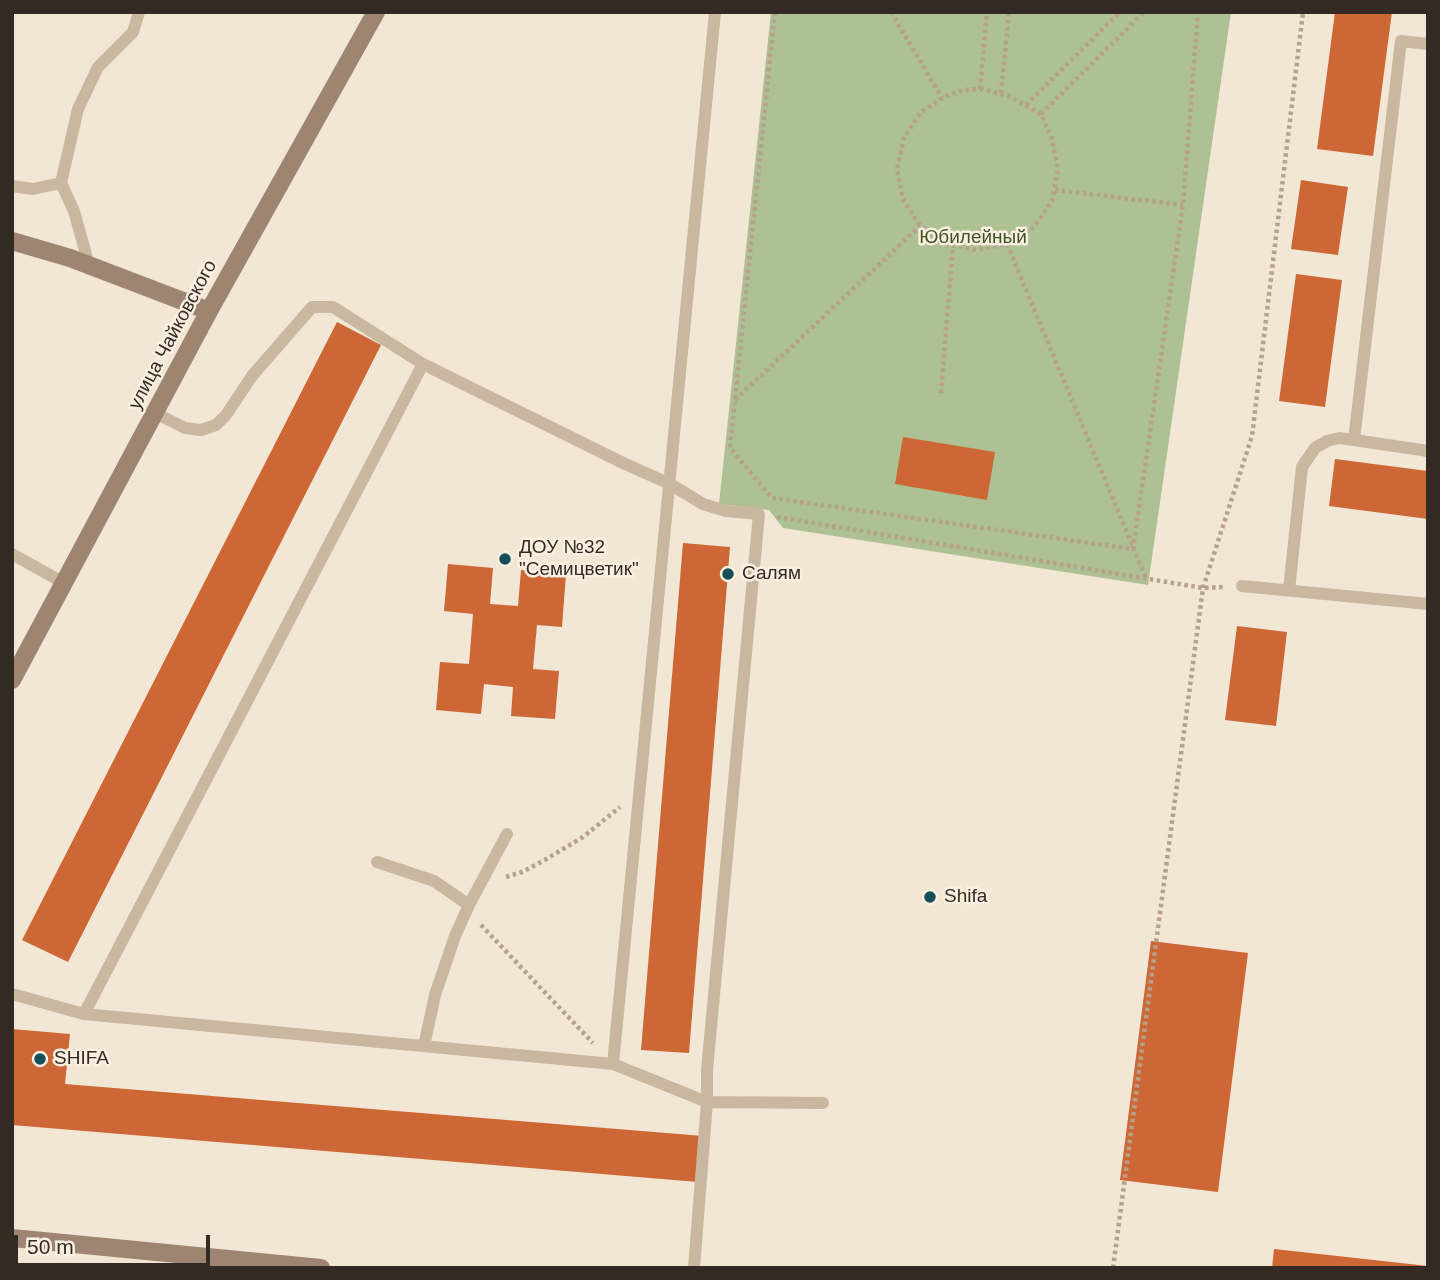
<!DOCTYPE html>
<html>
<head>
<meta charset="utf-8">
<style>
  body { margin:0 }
  #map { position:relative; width:1440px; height:1280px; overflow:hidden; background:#f2e6d4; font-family:Arial,sans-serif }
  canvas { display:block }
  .frame { position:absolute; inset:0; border:14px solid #332a24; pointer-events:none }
  .scale { position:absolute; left:14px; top:1235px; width:196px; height:32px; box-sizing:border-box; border:4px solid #332a24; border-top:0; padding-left:9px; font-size:21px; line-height:24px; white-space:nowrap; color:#332a24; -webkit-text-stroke:5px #faf0e0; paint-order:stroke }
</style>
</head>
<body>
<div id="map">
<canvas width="1440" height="1280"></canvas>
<div class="frame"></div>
<div class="scale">50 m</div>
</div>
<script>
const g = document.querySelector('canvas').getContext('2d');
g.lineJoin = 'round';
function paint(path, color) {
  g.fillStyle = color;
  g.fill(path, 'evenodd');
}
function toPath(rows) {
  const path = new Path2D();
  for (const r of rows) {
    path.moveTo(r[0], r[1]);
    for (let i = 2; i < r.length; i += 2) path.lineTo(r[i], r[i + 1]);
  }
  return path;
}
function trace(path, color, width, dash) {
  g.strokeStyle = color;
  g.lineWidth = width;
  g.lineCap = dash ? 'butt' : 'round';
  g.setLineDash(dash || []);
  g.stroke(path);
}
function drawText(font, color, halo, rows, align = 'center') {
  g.font = font + ' Arial,sans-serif';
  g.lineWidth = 5;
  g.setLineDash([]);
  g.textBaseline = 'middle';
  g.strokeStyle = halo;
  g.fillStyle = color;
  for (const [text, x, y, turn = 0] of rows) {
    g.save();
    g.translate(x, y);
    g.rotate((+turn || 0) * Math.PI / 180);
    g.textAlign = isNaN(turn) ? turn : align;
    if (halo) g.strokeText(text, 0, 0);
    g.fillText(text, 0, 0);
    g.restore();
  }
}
paint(toPath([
  [771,12,1231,12,1148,585,783,528,769,510,719,504]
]), '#aec194');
paint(toPath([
  [1335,12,1392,12,1373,156,1317,149],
  [1301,180,1348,187,1338,255,1291,249],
  [1296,274,1342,280,1325,407,1279,401],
  [337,322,381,345,68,962,22,940],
  [903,437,995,452,987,500,895,484],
  [1335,459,1428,471,1428,519,1329,506],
  [683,543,730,547,689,1053,641,1050],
  [448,564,493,568,490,604,518,606,521,570,566,574,562,627,537,625,533,669,559,671,555,719,511,716,513,687,484,684,481,714,436,710,440,662,469,664,473,614,444,611],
  [1237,626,1287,632,1276,726,1225,720],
  [1151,941,1248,953,1218,1192,1120,1180],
  [12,1029,70,1034,65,1084,703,1136,698,1182,12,1125],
  [1274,1249,1428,1266,1428,1268,1272,1268]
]), '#ce6736');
trace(toPath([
  [775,12,730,448,772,498,1133,549,1183,205,1198,12],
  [891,12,942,98],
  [980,89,1009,96,1041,114,1052,139,1058,170,1052,201,1034,227,1007,244,977,250,946,244,920,226,903,199,897,169,904,138,921,112,948,95,963,90,980,89],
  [980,89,987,12],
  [1001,93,1009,12],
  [1026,105,1120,12],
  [1041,114,1144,12],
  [1055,190,1183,205],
  [1007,244,1146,578],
  [941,393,953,246],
  [735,400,920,226],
  [777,517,1203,588,1224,587],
  [506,877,522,872,543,861,583,837,620,807],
  [481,925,593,1043],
  [1113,1268,1203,588,1252,436,1303,12]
]), '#b6a18a', 4.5, [3.5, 3.5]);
trace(toPath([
  [1428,44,1401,41,1354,440,1428,451],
  [12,186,33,189,61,183],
  [89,265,74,211,61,183,78,109,98,67,133,32,139,12],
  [155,413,185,428,201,430,216,425,226,415,252,376,312,307,333,307,423,364,621,462,670,484,703,504,726,511,759,514,707,1070,707,1102,613,1064],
  [12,554,64,583],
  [1242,586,1428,604],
  [1289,590,1302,467,1315,448,1327,441,1339,438,1354,440],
  [377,862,434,881,469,905],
  [12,994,84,1014,613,1064,715,12],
  [84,1014,423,364],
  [424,1046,435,995,455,936,469,905,507,834],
  [694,1268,707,1102,823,1103]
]), '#cab7a0', 12);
trace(toPath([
  [12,241,70,258,209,311],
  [12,680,209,311,376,12],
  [12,1238,321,1268]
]), '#9e8571', 18);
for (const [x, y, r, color] of [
  [505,559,7,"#174d57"],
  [728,574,7,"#174d57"],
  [930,897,7,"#174d57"],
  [40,1059,7,"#174d57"]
]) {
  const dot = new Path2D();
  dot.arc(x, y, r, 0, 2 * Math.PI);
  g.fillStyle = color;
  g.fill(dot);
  trace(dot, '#faf0e0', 2.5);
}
drawText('19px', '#3f5326', '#faf0e0', [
  ["Юбилейный",973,238]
]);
drawText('19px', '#332a24', '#faf0e0', [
  ["улица Чайковского",173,335,-62]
]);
drawText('19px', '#332a24', '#faf0e0', [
  ["ДОУ №32",519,548],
  ["\"Семицветик\"",519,570],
  ["Салям",742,574],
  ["Shifa",944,897],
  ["SHIFA",54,1059]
], 'left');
</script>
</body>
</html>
